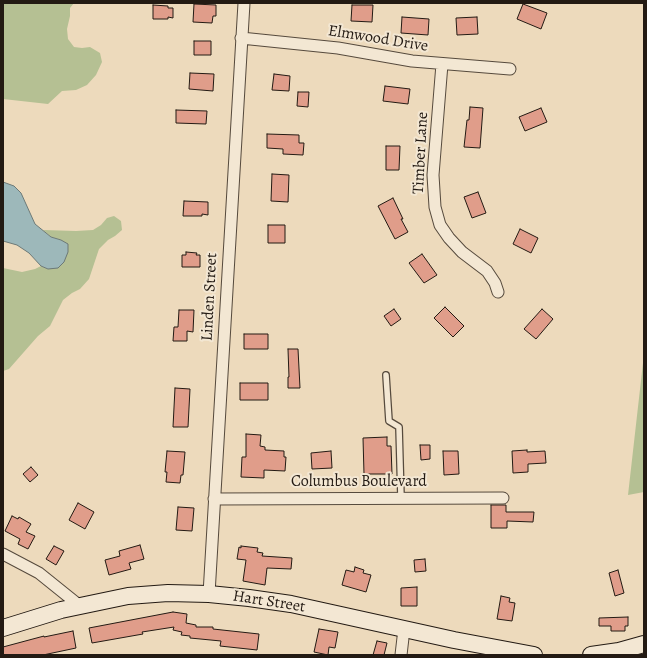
<!DOCTYPE html>
<html>
<head>
<meta charset="utf-8">
<style>
  body { margin:0 }
  #map { position:relative; width:647px; height:658px; overflow:hidden; background:#eddabc; font-family:Alegreya,serif }
  canvas { display:block }
  .frame { position:absolute; inset:0; border:4px solid #231a13; pointer-events:none }
</style>
</head>
<body>
<div id="map">
<canvas width="647" height="658"></canvas>
<div class="frame"></div>
</div>
<script>
const g = document.querySelector('canvas').getContext('2d');
g.lineJoin = 'round';
function paint(path, color) {
  g.fillStyle = color;
  g.fill(path, 'evenodd');
}
function toPath(rows) {
  const path = new Path2D();
  for (const r of rows) {
    path.moveTo(r[0], r[1]);
    for (let i = 2; i < r.length; i += 2) path.lineTo(r[i], r[i + 1]);
  }
  return path;
}
function trace(path, color, width, dash) {
  g.strokeStyle = color;
  g.lineWidth = width;
  g.lineCap = dash ? 'butt' : 'round';
  g.setLineDash(dash || []);
  g.stroke(path);
}
function drawText(font, color, halo, rows, align = 'center') {
  g.font = font + ' Alegreya,serif';
  g.lineWidth = 4;
  g.setLineDash([]);
  g.textBaseline = 'middle';
  g.strokeStyle = halo;
  g.fillStyle = color;
  for (const [text, x, y, turn = 0] of rows) {
    g.save();
    g.translate(x, y);
    g.rotate((+turn || 0) * Math.PI / 180);
    g.textAlign = isNaN(turn) ? turn : align;
    if (halo) g.strokeText(text, 0, 0);
    g.fillText(text, 0, 0);
    g.restore();
  }
}
paint(toPath([
  [3,3,74,3,70,8,70,16,67,29,68,39,74,47,82,48,90,47,100,53,102,62,96,75,87,85,76,90,62,91,48,104,3,99],
  [114,216,121,221,122,230,115,236,108,240,99,249,89,279,80,289,72,293,63,300,50,326,38,336,9,369,3,371,3,268,22,272,35,269,41,266,48,269,61,240,51,237,43,230,76,231,93,230,101,225,107,218],
  [644,354,644,492,628,495]
]), '#b5c093');
const water = toPath([
  [3,182,14,186,21,193,35,224,51,237,61,240,68,244,68,252,64,262,58,268,48,269,41,266,29,253,17,245,3,241,3,182]
]);
paint(water, '#9db8ba');
trace(water, '#6c7977', 1);
const building = toPath([
  [194,4,216,5,216,16,213,16,212,23,193,22,194,4],
  [523,4,547,13,541,29,517,19,523,4],
  [153,5,168,6,168,8,173,8,173,18,168,17,168,19,153,19,153,5],
  [352,5,373,5,372,22,351,21,352,5],
  [402,17,429,19,428,35,401,33,402,17],
  [477,17,478,34,457,35,456,18,477,17],
  [194,41,211,41,211,55,194,55,194,41],
  [190,73,214,74,213,91,189,89,190,73],
  [274,74,290,76,289,91,272,90,274,74],
  [385,86,410,89,408,104,383,101,385,86],
  [298,92,309,92,308,107,297,106,298,92],
  [470,107,483,108,480,148,464,147,467,120,469,120,470,107],
  [541,108,547,122,525,131,519,117,541,108],
  [176,110,207,111,206,124,176,123,176,110],
  [267,134,299,135,299,143,304,143,303,155,283,154,283,149,267,148,267,134],
  [386,146,400,146,399,170,386,170,386,146],
  [272,174,289,175,288,202,271,201,272,174],
  [478,192,486,213,472,218,464,197,478,192],
  [393,198,403,219,401,219,408,232,395,239,378,206,393,198],
  [184,201,208,202,208,215,202,214,202,216,183,216,184,201],
  [268,225,285,225,285,243,268,243,268,225],
  [520,229,538,238,531,253,513,244,520,229],
  [186,252,197,253,196,255,200,255,200,267,182,267,182,255,186,255,186,252],
  [422,254,437,275,424,283,409,263,422,254],
  [445,307,464,326,453,337,434,318,445,307],
  [394,309,401,319,391,326,384,316,394,309],
  [542,309,553,319,536,339,524,329,542,309],
  [179,310,194,310,193,332,187,331,187,341,173,341,174,327,178,327,179,310],
  [244,334,268,334,268,349,244,349,244,334],
  [288,349,298,349,300,388,288,388,288,377,289,377,288,349],
  [240,383,268,383,268,400,240,400,240,383],
  [175,388,190,389,188,427,173,427,175,388],
  [246,434,261,435,260,446,265,447,265,450,284,451,284,457,286,457,285,471,264,470,264,478,241,477,242,457,246,457,246,434],
  [387,437,387,446,391,446,392,474,364,474,363,438,387,437],
  [420,445,430,445,430,459,421,460,420,445],
  [527,450,527,452,545,451,546,463,528,464,528,472,513,473,512,451,527,450],
  [167,451,185,452,183,475,181,475,180,483,166,482,167,472,165,472,167,451],
  [331,451,332,468,312,469,311,453,331,451],
  [443,451,458,451,459,474,444,475,443,451],
  [31,467,38,475,30,482,23,474,31,467],
  [78,503,94,512,85,529,69,520,78,503],
  [491,505,506,505,506,512,534,512,533,522,507,521,507,528,491,528,491,505],
  [178,507,194,508,192,531,176,530,178,507],
  [12,516,18,519,19,517,31,524,26,532,35,536,28,549,18,544,20,539,5,531,12,516],
  [140,545,144,559,129,563,131,569,109,575,105,560,120,556,119,551,140,545],
  [54,546,64,551,56,565,46,559,54,546],
  [241,546,258,548,257,552,263,553,262,556,292,558,291,569,267,568,265,585,243,581,246,560,237,559,239,547,241,548,241,546],
  [425,559,426,571,415,572,414,560,425,559],
  [355,567,364,570,363,573,371,575,366,592,342,585,346,570,354,572,355,567],
  [618,570,624,593,615,596,609,573,618,570],
  [417,587,417,606,401,606,401,588,417,587],
  [501,596,510,598,509,602,515,603,512,621,497,619,501,596],
  [173,612,187,614,186,623,196,625,196,627,213,627,213,629,259,634,257,650,220,646,221,641,190,638,190,636,181,635,182,632,173,630,174,627,142,632,143,634,92,643,89,628,173,612],
  [628,617,628,626,625,626,625,631,611,631,611,626,599,626,599,618,628,617],
  [319,629,338,632,335,648,329,647,328,655,314,652,319,629],
  [73,631,76,648,43,655,3,655,3,647,44,636,44,637,73,631],
  [377,641,387,643,384,655,373,655,377,641]
]);
paint(building, '#e09d8a');
trace(building, '#231a13', 1);
const lane = toPath([
  [386,375,389,421,399,427,401,498]
]);
const street = toPath([
  [241,38,338,48,412,61,510,69],
  [442,64,433,175,435,207,440,225,449,238,462,252,487,271,495,283,498,292],
  [214,499,503,498],
  [3,554,39,573,80,606],
  [209,594,244,3],
  [401,655,404,629]
]);
const secondary = toPath([
  [3,628,61,610,128,596,168,593,209,594,249,598,291,604,454,640,534,655],
  [591,655,619,651,644,644]
]);
trace(lane, '#564a3d', 8);
trace(street, '#564a3d', 13);
trace(secondary, '#231a13', 18);
trace(lane, '#f3e7d3', 5.5);
trace(street, '#f3e7d3', 11);
trace(secondary, '#f3e7d3', 16);
drawText('16px', '#231a13', '#f3e7d3', [
  ["Elmwood Drive",378,39,9],
  ["Timber Lane",421,153,-87],
  ["Linden Street",210,297,-87],
  ["Columbus Boulevard",359,482],
  ["Hart Street",269,602,9]
]);
</script>
</body>
</html>
